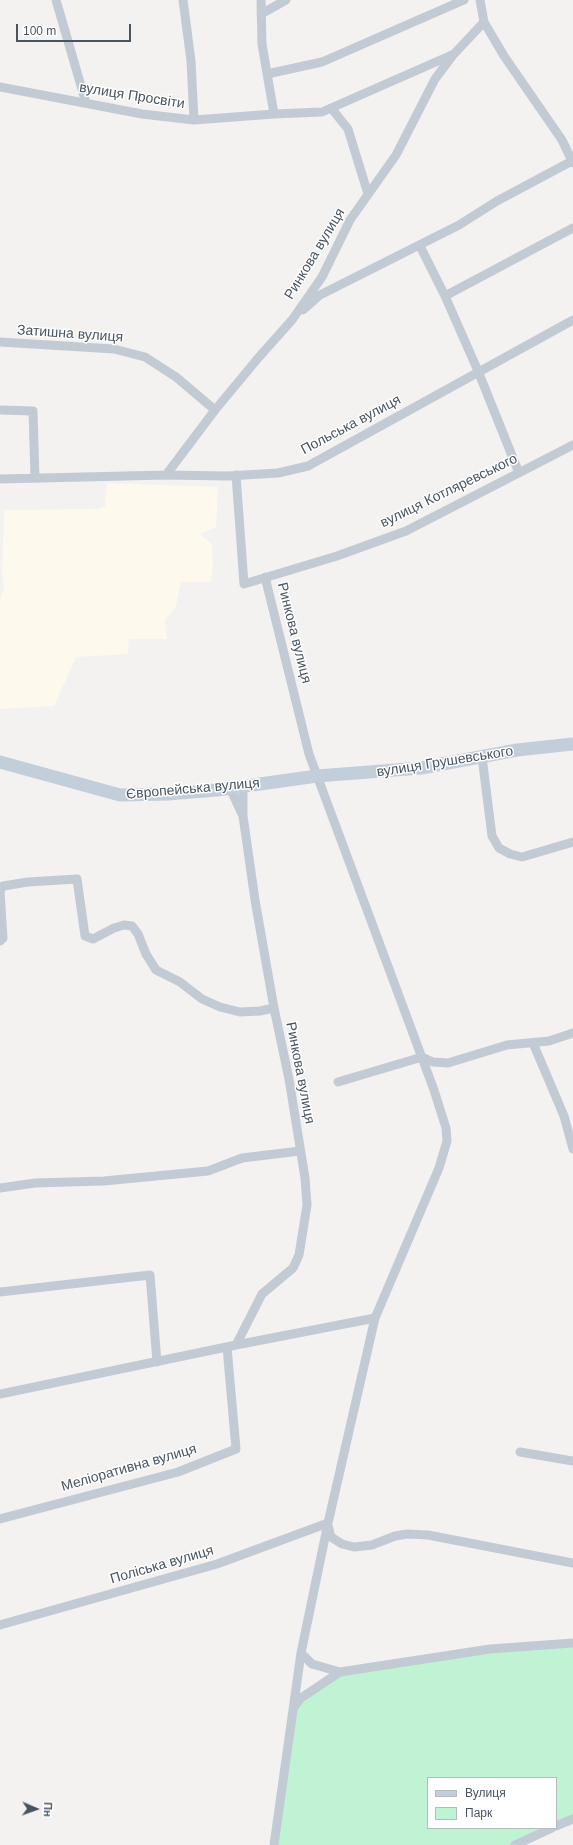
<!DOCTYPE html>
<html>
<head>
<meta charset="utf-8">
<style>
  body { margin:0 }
  #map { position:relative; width:573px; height:1845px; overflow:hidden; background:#f4f1f1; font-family:Helvetica,sans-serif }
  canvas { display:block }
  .legend { position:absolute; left:427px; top:1777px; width:130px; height:52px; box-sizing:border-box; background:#fff; border:1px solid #b6bbbf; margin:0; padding:5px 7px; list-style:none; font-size:12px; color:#485460 }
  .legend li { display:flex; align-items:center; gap:8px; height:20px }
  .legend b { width:20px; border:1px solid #b6bbbf }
  .north { position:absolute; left:16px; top:1789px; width:40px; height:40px; -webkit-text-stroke:3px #fff; paint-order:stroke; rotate:92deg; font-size:11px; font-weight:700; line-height:16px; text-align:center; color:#485460 }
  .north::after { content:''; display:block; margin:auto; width:14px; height:18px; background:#485460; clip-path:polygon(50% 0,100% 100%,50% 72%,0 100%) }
  .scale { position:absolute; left:16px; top:24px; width:115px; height:18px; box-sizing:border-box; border:2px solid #485460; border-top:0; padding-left:5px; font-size:12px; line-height:14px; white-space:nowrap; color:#485460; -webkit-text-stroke:3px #fff; paint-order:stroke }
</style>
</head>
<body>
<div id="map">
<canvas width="573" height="1845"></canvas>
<ul class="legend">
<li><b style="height:5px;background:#c3cedb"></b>Вулиця</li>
<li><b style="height:11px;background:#bff3d4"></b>Парк</li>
</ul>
<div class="north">Пн</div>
<div class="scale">100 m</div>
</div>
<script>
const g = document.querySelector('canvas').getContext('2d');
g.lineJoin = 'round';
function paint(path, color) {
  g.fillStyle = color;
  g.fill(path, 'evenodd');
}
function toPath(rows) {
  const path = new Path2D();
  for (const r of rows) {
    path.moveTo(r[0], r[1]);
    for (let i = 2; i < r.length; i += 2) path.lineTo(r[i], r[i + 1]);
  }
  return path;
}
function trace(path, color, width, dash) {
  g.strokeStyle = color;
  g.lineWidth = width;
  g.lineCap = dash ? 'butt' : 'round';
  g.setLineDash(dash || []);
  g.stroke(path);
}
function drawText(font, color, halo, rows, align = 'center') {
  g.font = font + ' Helvetica,sans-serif';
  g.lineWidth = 3;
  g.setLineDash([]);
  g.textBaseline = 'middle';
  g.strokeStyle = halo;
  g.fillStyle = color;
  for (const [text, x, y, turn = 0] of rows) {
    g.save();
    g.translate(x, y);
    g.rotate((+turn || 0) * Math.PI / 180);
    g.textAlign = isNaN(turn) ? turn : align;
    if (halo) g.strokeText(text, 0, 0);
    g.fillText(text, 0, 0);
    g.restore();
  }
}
paint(toPath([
  [107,483,218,487,216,527,200,534,212,544,213,564,211,582,181,582,176,606,165,621,167,639,129,639,128,654,76,657,54,706,0,709,0,600,4,588,2,574,4,510,95,509,105,507]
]), '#fdf9ec');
paint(toPath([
  [573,1643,573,1819,556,1826,556,1778,428,1778,428,1828,552,1828,515,1845,274,1845,294,1707,340,1672]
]), '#bff3d4');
trace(toPath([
  [56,0,86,103],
  [183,0,191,61,194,120],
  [261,0,262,44,274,114],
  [480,0,484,22,504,56,562,140,573,163],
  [261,14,286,0],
  [267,74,322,62,464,0],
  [0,87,142,114,194,120,274,114,322,112,454,54,484,22],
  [332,109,348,129,368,194],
  [420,246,445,296,478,371,519,473],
  [445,296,573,228],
  [303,310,320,295,459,225,497,201,572,161],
  [0,342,114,349,145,357,176,377,215,410],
  [0,410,33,411,35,478],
  [166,475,215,410,259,357,292,320,322,277,350,220,396,155,435,79,453,55],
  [236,475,244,584,337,556,406,531,573,445],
  [0,479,166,475,228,476,278,473,308,466,573,320],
  [265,577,309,754,434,1090,446,1128,447,1141,439,1168,375,1318,328,1523,301,1653,274,1845],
  [482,757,492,836,499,848,510,854,522,857,573,842],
  [230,788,243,816,255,900,274,1008,289,1079,305,1178,307,1205,299,1255,293,1268,262,1294,236,1345],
  [243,813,243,786],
  [0,941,3,938,0,891,3,886,28,882,77,879,85,936,93,939,114,928,124,925,132,926,138,934,146,954,156,970,180,982,202,999,220,1007,240,1012,260,1011,274,1008],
  [533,1043,564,1116,573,1149],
  [338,1082,422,1057,433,1062,448,1063,507,1045,549,1041,573,1033],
  [0,1188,35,1183,104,1181,208,1171,242,1158,300,1151],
  [0,1292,150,1275,157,1362],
  [0,1394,236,1345,375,1318],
  [520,1452,573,1461],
  [0,1519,178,1472,236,1449,227,1347],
  [328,1526,331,1537,342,1544,354,1547,372,1545,395,1536,407,1534,428,1535,573,1563],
  [0,1625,217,1564,328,1523],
  [301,1653,312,1664,340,1672],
  [294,1707,301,1698,340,1672,490,1649,573,1643],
  [556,1826,573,1819],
  [515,1845,552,1828]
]), '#c2cbd4', 9);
trace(toPath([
  [0,762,120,795,168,794,217,790,317,776,421,768,517,750,573,744]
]), '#c3cedb', 13);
drawText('14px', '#485460', '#fff', [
  ["вулиця Просвіти",132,96,9],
  ["Ринкова вулиця",315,254,-59],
  ["Затишна вулиця",70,334,4],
  ["Польська вулиця",351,425,-28],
  ["вулиця Котляревського",449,491,-26],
  ["Ринкова вулиця",294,633,76],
  ["вулиця Грушевського",445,762,-9],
  ["Європейська вулиця",193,789,-5],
  ["Ринкова вулиця",300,1073,79],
  ["Меліоративна вулиця",129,1468,-16],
  ["Поліська вулиця",162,1565,-16]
]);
</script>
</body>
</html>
